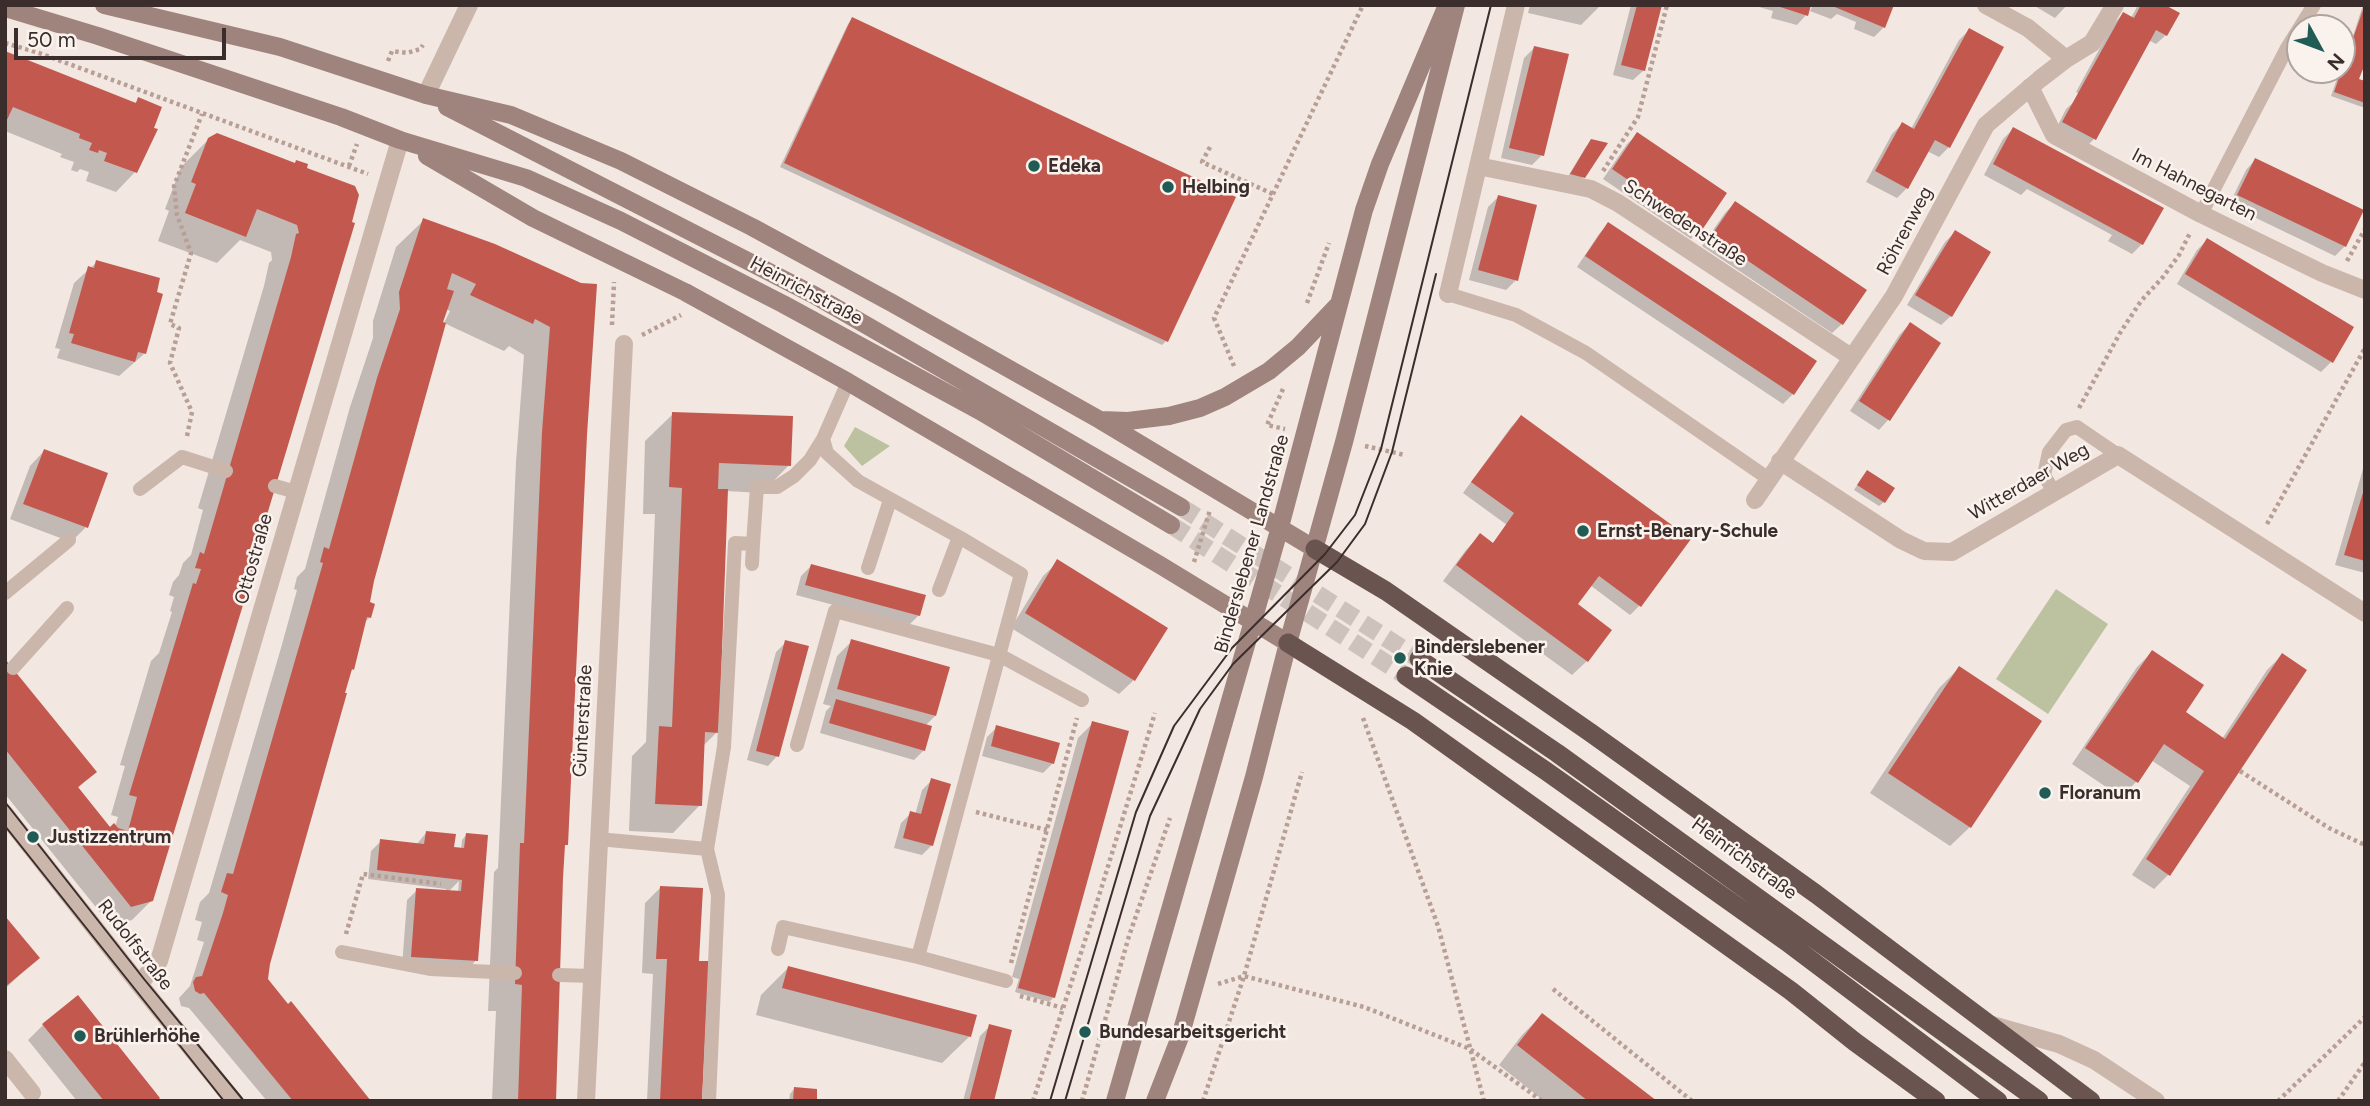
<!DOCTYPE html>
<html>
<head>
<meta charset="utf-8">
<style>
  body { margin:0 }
  #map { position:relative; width:2370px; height:1106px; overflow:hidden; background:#f3e7e1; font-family:Figtree,sans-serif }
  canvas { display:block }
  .frame { position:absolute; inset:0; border:7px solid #3a2d2b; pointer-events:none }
  .north { position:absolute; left:2286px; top:14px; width:70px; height:70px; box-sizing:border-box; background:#faf2ed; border:2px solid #ada39f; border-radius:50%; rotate:131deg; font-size:19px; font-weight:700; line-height:28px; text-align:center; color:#3a2d2b }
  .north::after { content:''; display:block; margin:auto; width:24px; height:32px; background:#215b56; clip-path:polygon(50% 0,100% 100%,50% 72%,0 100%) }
  .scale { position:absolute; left:14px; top:28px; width:212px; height:32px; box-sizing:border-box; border:4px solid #3a2d2b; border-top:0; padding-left:9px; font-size:21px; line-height:24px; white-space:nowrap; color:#3a2d2b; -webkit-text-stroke:5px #faf2ed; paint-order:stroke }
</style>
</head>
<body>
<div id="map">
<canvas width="2370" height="1106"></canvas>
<div class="frame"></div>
<div class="north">N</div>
<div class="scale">50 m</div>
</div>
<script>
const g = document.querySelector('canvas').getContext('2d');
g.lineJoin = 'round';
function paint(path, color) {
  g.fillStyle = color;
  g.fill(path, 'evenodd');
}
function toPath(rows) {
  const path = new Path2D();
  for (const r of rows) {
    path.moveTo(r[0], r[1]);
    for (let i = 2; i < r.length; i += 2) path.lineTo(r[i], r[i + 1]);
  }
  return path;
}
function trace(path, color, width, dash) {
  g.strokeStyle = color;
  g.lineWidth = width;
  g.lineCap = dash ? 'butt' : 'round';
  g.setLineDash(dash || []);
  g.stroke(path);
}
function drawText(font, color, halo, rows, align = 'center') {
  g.font = font + ' Figtree,sans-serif';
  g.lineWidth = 5;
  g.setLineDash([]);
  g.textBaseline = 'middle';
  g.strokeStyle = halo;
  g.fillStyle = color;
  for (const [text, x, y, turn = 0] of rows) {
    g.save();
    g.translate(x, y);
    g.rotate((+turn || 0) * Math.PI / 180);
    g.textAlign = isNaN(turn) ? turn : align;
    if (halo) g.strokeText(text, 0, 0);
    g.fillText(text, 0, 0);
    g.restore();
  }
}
paint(toPath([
  [855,427,890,446,862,466,844,446],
  [2056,589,2108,624,2048,714,1996,679]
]), '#bcc2a0');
paint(toPath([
  [1530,5,1601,5,1581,25,1528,13],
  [1631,5,1661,5,1643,71,1633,80,1613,75],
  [1752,5,1809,5,1806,15,1797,25,1771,18,1773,11],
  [1813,5,1892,5,1884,27,1874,37,1854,29,1856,22,1837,14,1831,19,1810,11],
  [2033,5,2067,5,2055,18],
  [2138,5,2162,5,2166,35,2156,44,2148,40,2094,139,2084,149,2054,133,2066,109,2075,101,2078,93,2076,92,2113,24,2123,14,2131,18],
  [2363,5,2365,59,2357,81,2365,83,2365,108,2331,96,2340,70,2342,70],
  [852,19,1166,341,1162,345,780,167,848,24],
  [1969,30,2002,48,1949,147,1939,157,1927,151,1907,188,1897,198,1866,182,1892,134,1902,124,1911,129,1959,40],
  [1534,48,1542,155,1532,165,1501,158,1524,58],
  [5,54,134,104,139,99,142,155,135,172,116,192,86,181,89,172,80,169,77,172,71,170,74,162,60,157,62,154,5,131],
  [2013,129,2161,208,2142,244,2132,254,2108,241,2112,235,2027,189,2021,195,1984,175,2003,139],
  [1637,135,1724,193,1700,229,1691,239,1603,179,1627,144],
  [209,139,354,187,152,900,132,920,111,926,5,794,5,662,94,772,77,789,110,830,115,827,118,817,111,815,125,766,120,765,151,661,159,653,172,612,170,611,174,597,169,595,173,582,179,575,183,563,191,555,203,510,198,508,264,286,269,263,272,260,271,252,240,240,217,263,158,241,169,211,165,209,181,167],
  [1587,145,1583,177,1578,182,1567,178],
  [2255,160,2345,246,2335,256,2229,205,2246,170],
  [1498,197,1516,280,1506,290,1469,280,1488,207],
  [1735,203,1842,324,1832,333,1702,246,1725,213],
  [424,220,581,285,585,435,566,844,563,847,554,1101,492,1101,496,1011,488,1011,494,872,498,868,516,462,524,355,509,346,504,351,444,323,373,580,368,604,369,618,364,623,353,669,350,672,268,963,267,979,369,1101,267,1101,189,1008,181,1006,179,998,190,986,204,942,197,940,202,922,195,920,200,902,209,893,281,648,297,590,294,589,297,577,305,569,350,407,373,338,373,321,396,247],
  [446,309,450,311,442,327],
  [1608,224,1793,394,1783,404,1577,267,1599,234],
  [1955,232,1951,316,1941,325,1907,305,1945,242],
  [2207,240,2331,362,2321,372,2177,284,2197,250],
  [97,262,144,354,119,376,57,358,60,349,55,348,74,283],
  [1910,324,1939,344,1888,420,1879,430,1850,411,1900,334],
  [673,414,789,465,762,493,726,491,717,732,702,747,700,805,673,833,629,831,632,756,646,742,655,514,643,514,645,441],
  [1521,417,1640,605,1630,615,1590,585,1575,605,1587,661,1572,675,1443,581,1466,550,1480,535,1492,544,1507,525,1463,493,1511,427],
  [44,451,86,527,71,542,10,519,30,466],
  [2365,462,2365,573,2335,565],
  [1863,476,1884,502,1879,506,1854,490],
  [1058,562,1134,680,1119,694,1011,628,1043,576],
  [811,566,919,615,909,625,796,595,801,576],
  [852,641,935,716,925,726,924,750,914,760,820,733,826,711,831,706,823,704,837,656],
  [786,642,777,756,768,766,747,760,776,652],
  [2152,652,2183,713,2222,739,2267,670,2282,655,2169,874,2154,889,2132,875,2190,786,2151,760,2136,782,2121,797,2072,764,2137,667],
  [1959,668,1970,827,1950,846,1870,793,1939,688],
  [1093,723,1054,997,1049,1002,1015,992,1019,979,1012,977,1078,738],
  [997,727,1053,763,1043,773,982,756,987,737],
  [932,780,932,845,922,855,894,848,901,823,911,813,915,815,922,790],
  [426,833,453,849,461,850,462,840,466,835,476,960,472,965,402,967,407,900,417,890,446,892,446,889,368,879,371,851,381,841,416,845],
  [459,881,458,893,448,892],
  [660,888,697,962,700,1101,647,1101,653,974,642,973,645,903],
  [5,919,37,958,5,989],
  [788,968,970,1036,942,1063,756,1015,761,995],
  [1542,1015,1654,1101,1544,1101,1499,1065,1522,1035],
  [43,1025,155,1101,77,1101,28,1040],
  [990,1026,992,1101,963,1101,980,1036],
  [794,1089,815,1101,789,1101,790,1094]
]), '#0003');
paint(toPath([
  [1637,5,1662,5,1645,71,1621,65],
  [1774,5,1811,5,1808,16],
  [1830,5,1894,5,1885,28],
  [2141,5,2165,5,2180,13,2167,36,2156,30,2096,140,2062,122,2123,12,2134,18],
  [2364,7,2365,64,2359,79,2365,81,2365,103,2334,92],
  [852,17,1236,197,1168,342,784,163],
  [1969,28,2004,47,1950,148,1935,140,1908,189,1875,171,1902,122,1914,129],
  [1534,46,1569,54,1544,156,1509,148],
  [5,51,136,103,138,97,162,107,154,128,158,129,137,173,104,161,107,153,99,150,98,153,89,150,92,143,79,138,80,134,13,107,5,124],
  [2013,127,2164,208,2143,245,1993,164],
  [1637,132,1727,193,1702,230,1612,169],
  [217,133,295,163,296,160,308,164,307,168,355,186,359,195,352,222,355,223,257,548,260,549,153,901,131,907,5,749,5,659,97,772,78,787,110,827,114,823,118,828,128,831,137,797,129,795,193,583,196,584,201,569,195,568,200,552,204,554,291,257,296,234,299,233,297,225,257,209,246,237,185,213,196,184,191,182,208,138],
  [1591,139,1608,143,1585,178,1570,174],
  [2255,158,2364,210,2346,247,2237,195],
  [1498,195,1537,205,1518,281,1478,270],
  [1735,201,1867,290,1843,325,1711,236],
  [423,218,495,244,581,283,597,284,587,435,568,845,565,845,563,878,556,1101,518,1101,522,985,515,984,520,843,524,843,542,432,550,327,535,319,533,324,470,295,476,284,452,273,447,289,454,291,443,322,446,323,374,581,370,602,375,604,371,618,367,617,354,670,352,669,345,693,347,693,270,964,268,979,288,1004,291,1001,371,1101,293,1101,204,993,200,994,195,991,193,982,196,977,202,976,223,913,228,895,221,892,227,873,233,874,307,619,323,563,320,562,324,547,329,549,377,378,400,309,399,292],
  [1608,222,1817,361,1794,395,1585,256],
  [1955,230,1991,252,1952,317,1915,295],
  [2207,238,2354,327,2333,363,2185,274],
  [96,260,160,278,157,292,163,294,146,354,138,352,135,362,71,343,74,334,69,333,88,266,94,268],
  [1910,322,1941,343,1890,421,1859,401],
  [672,412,793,416,791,466,719,463,718,489,728,489,719,733,705,732,702,806,655,804,659,726,672,727,682,488,669,487],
  [1521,415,1691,539,1641,607,1599,576,1578,604,1612,630,1588,662,1456,565,1480,533,1493,543,1514,513,1471,482],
  [44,449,108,473,88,528,23,504],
  [1867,470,1895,488,1885,503,1857,485],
  [2365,486,2365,561,2344,555],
  [1057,559,1168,628,1135,681,1025,613],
  [811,564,926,595,920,616,805,585],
  [851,639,950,667,936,716,837,689],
  [785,640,809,646,779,757,756,751],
  [2152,650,2204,685,2186,712,2225,739,2282,653,2307,670,2170,876,2146,859,2204,771,2164,744,2138,783,2085,748],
  [1959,666,2042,721,1971,828,1888,773],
  [836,699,932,726,925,751,829,723],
  [1092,721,1129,731,1055,998,1018,988],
  [996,725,1060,743,1054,764,991,746],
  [931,778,951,784,933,846,903,838,910,811,921,814],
  [426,831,456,834,454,847,464,848,466,833,488,835,478,961,411,957,416,888,461,891,462,880,377,870,380,839,424,844],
  [660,886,703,888,699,961,709,961,702,1101,660,1101,667,959,656,959],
  [5,916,40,958,5,987],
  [788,966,977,1015,971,1037,782,988],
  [78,995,160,1098,157,1101,104,1101,42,1024],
  [1542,1013,1657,1101,1588,1101,1517,1045],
  [989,1024,1012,1030,994,1101,969,1101],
  [794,1087,817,1089,817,1101,793,1101]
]), '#c3594e');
trace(toPath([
  [1181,507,1419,659],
  [1171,525,1406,676]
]), '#cec2bd', 18, [18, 9]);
trace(toPath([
  [5,43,39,53,368,174],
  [388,61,392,51,407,53,420,49,423,45],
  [1210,147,1202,162,1273,194],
  [349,166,357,144],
  [1603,171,1638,117,1667,5],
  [2347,261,2365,229],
  [1307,303,1329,243],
  [612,325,614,282],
  [642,335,681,315],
  [1234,366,1214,318,1363,5],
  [1283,389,1267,425,1285,429],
  [2079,408,2120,333,2141,301,2163,277,2179,255,2190,233],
  [187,436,192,412,170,363,179,328,170,324,191,253,177,215,174,186,202,114],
  [1365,446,1405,455],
  [2267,524,2365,348],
  [1194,562,1210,510],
  [1363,718,1438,926,1484,1101],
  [2240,771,2329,828,2365,845],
  [976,812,1047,830],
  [346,934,363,874,441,884],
  [1011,963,1077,718],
  [1218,984,1244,976,1364,1007,1470,1049,1542,1101],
  [1553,989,1692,1101],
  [1020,996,1063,1008],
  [1033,1101,1090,925,1155,713],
  [1082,1101,1129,936,1170,818],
  [1203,1101,1244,976,1302,772],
  [2278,1101,2365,1017],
  [2338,1101,2365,1062]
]), '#b79f96', 4.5, [3.5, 3.5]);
trace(toPath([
  [2201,214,2287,48,2314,5],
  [1448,294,1516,315,1586,353,1769,479],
  [275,486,296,492],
  [140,489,182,457,226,471],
  [2054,492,2044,475,2049,452,2066,430,2077,427,2118,455],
  [752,564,753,544],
  [868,568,890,500],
  [939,590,959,537],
  [5,593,69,540],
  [13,668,67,608],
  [797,745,835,611,999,655,1082,700],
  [598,839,707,849,718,895,709,1101],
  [707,849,724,747,735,543,753,544,757,487,777,487,794,476,810,460,823,439],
  [778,949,783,927,918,957,1021,574,959,537,858,481,827,453,823,439,848,382],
  [342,952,430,969,515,973],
  [918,957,1006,981],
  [559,975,591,976]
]), '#cbb6ac', 14);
trace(toPath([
  [5,1059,32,1093]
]), '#cbb6ac', 18);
trace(toPath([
  [1986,5,2028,28,2066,59],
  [2030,87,2054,135,2201,214,2322,273,2365,290],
  [426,95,469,5],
  [1478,166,1591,189,1618,203,1851,357],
  [1448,294,1516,5],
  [1780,461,1901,540,1924,551,1952,552,2118,455,2365,613],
  [1755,500,1894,296,1986,125,2040,79,2066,59,2092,43,2115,5],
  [5,814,139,984,234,1101],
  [139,984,159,961,400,140],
  [1992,1025,2059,1044,2094,1060,2156,1101],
  [586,1101,624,344]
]), '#cbb6ac', 18);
trace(toPath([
  [104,5,280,47,426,95,511,115,621,161,752,227,892,303,1100,420,1315,549],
  [5,8,98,36,341,117,400,140,526,178,621,221,783,304,980,411,1171,525],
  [447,107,814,295,1181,507],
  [427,156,533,218,685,292,848,382,1160,565,1288,643],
  [1101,420,1128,421,1169,416,1200,408,1225,397,1269,371,1298,347,1337,306],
  [1115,1101,1280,527,1364,210,1380,164,1447,5],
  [1155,1101,1180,1037,1254,777,1288,643,1344,442,1456,5]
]), '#9f847d', 18);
trace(toPath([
  [1315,549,1386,591,1591,733,1816,894,2091,1101],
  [1288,643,1413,721,1791,991,1855,1042,1936,1101],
  [1419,659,1557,753,2039,1101],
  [1406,676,1546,771,1787,942,1998,1101]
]), '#6a5450', 19);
trace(toPath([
  [5,802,144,979,244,1101],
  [5,826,224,1101],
  [1050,1101,1136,812,1174,726,1232,648,1325,554,1355,515,1381,449,1491,5],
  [1065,1101,1150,816,1200,709,1233,664,1337,562,1365,524,1392,452,1436,274]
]), '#3a2d2b', 2);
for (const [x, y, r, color] of [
  [1034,166,7,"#215b56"],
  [1168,187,7,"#215b56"],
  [1583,531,7,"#215b56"],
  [1400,658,7,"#215b56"],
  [2045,793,7,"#215b56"],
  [33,837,7,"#215b56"],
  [1085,1032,7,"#215b56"],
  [80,1036,7,"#215b56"]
]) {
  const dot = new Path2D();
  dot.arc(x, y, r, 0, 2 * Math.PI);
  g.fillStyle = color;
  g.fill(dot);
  trace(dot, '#faf2ed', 2.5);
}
drawText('bold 19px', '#3a2d2b', '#faf2ed', [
  ["Edeka",1048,166],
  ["Helbing",1182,187],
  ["Ernst-Benary-Schule",1597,531],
  ["Binderslebener",1414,647],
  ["Knie",1414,669],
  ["Floranum",2059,793],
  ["Justizzentrum",47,837],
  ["Bundesarbeitsgericht",1099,1032],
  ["Brühlerhöhe",94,1036]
], 'left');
drawText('19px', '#3a2d2b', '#faf2ed', [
  ["Im Hahnegarten",2194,185,27],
  ["Schwedenstraße",1685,223,33],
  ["Röhrenweg",1905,231,-62],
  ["Heinrichstraße",806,291,28],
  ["Witterdaer Weg",2029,482,-30],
  ["Binderslebener Landstraße",1252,544,-74],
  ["Ottostraße",254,559,-74],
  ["Günterstraße",583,721,-87],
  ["Heinrichstraße",1744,859,36],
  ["Rudolfstraße",135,945,52]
]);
</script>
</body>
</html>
